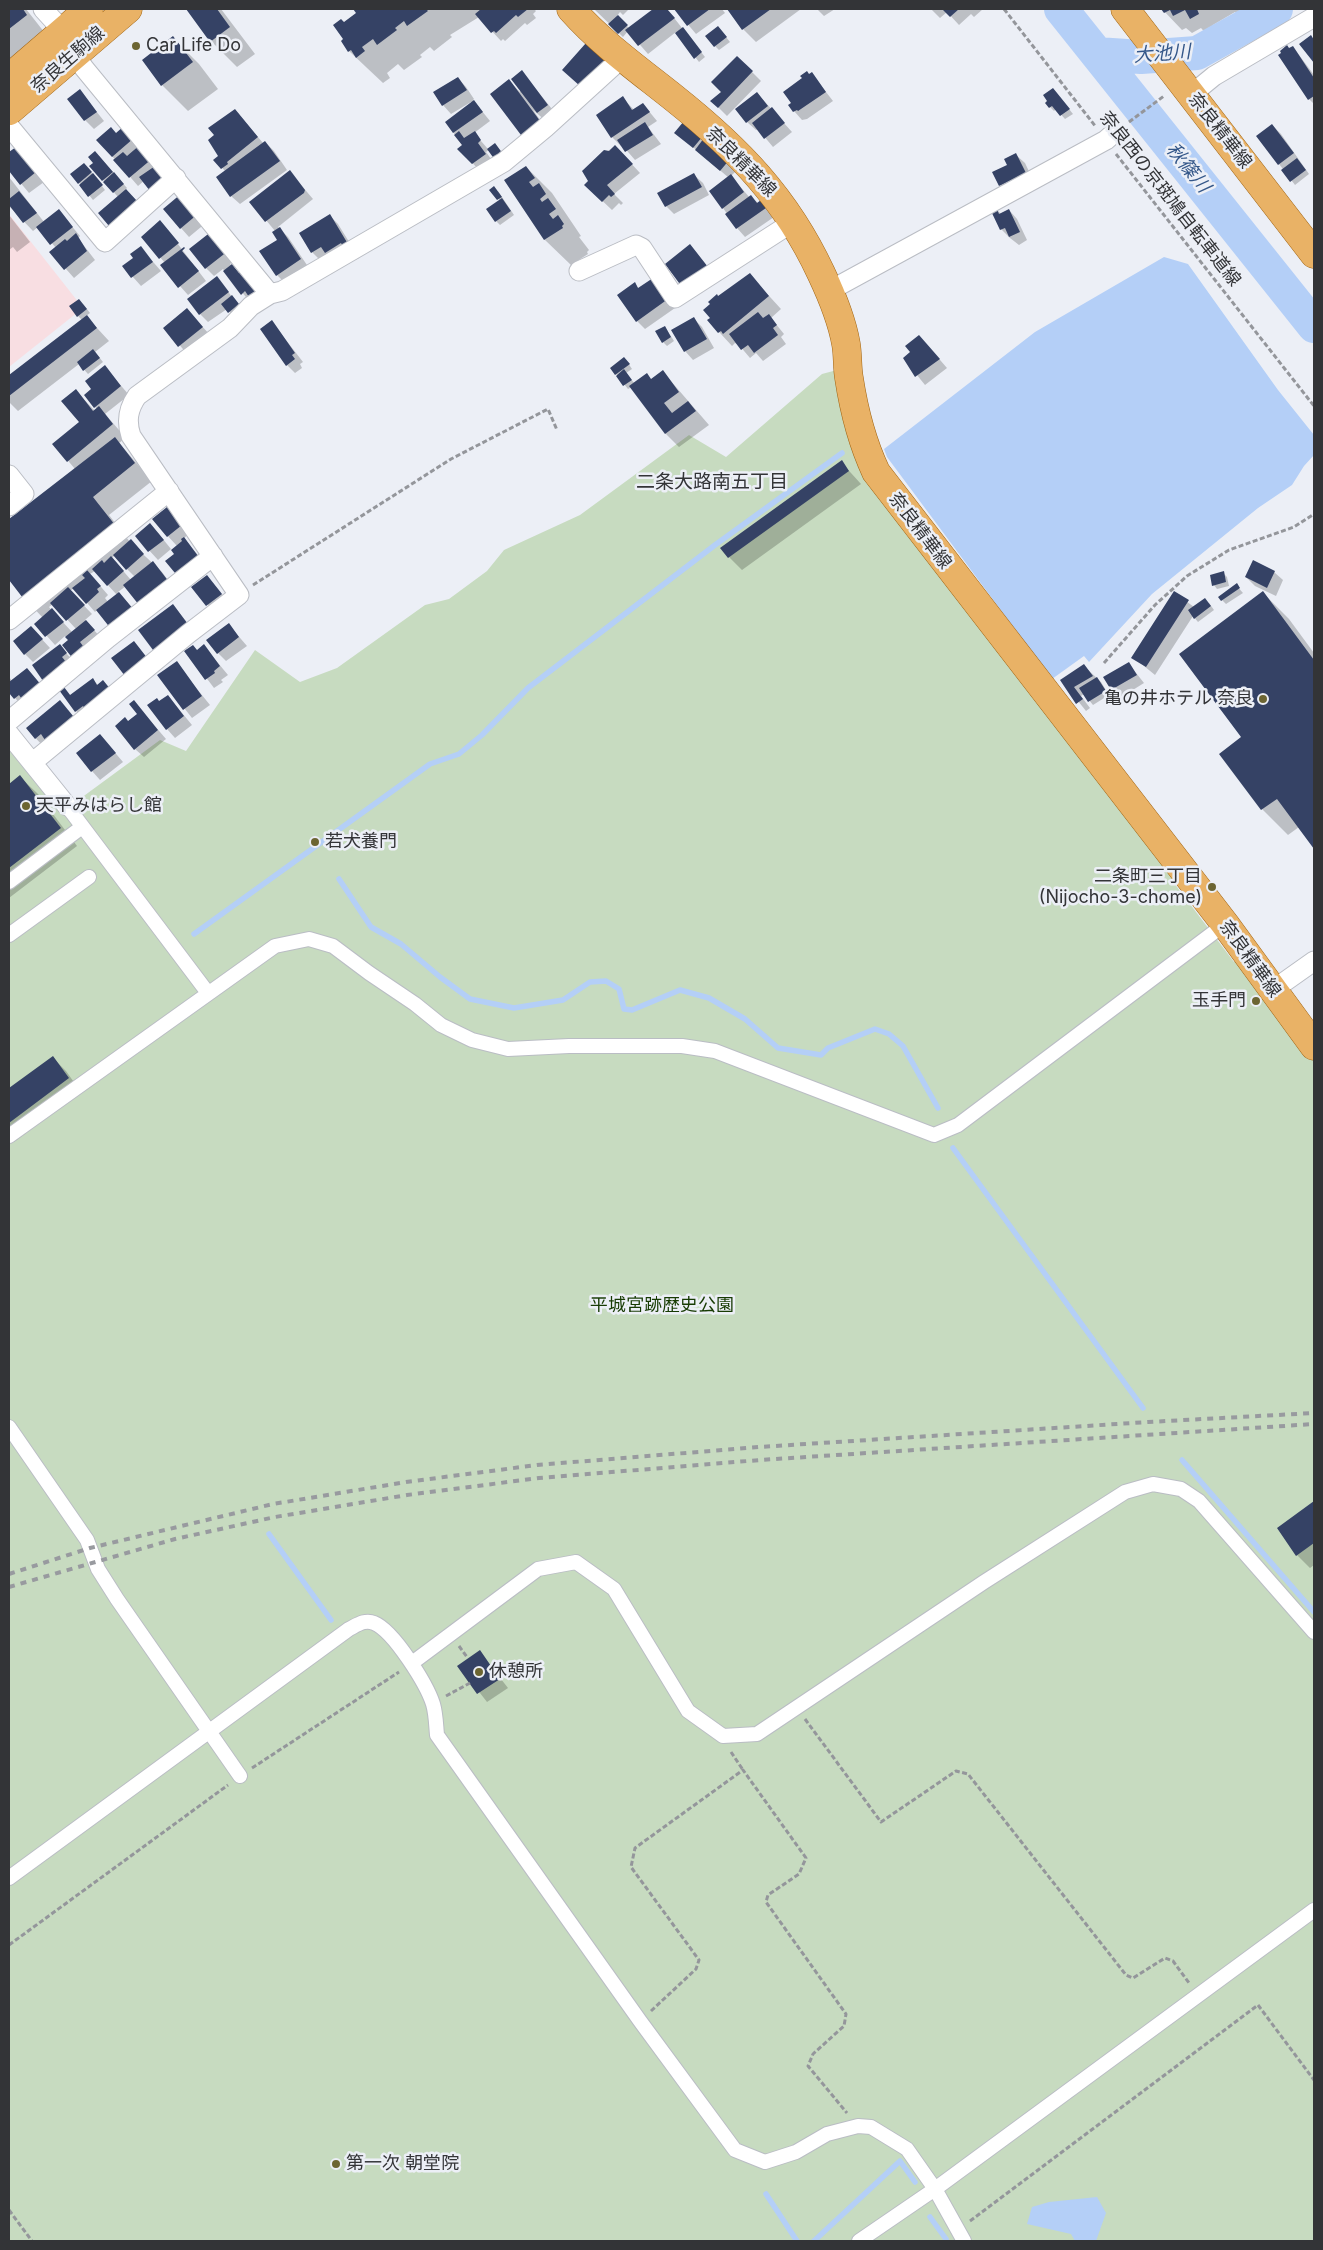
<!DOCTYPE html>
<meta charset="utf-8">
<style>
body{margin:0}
#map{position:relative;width:1323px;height:2250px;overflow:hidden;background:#eceff6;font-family:Inter,sans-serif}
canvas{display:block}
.frame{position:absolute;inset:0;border:10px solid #333437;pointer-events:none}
</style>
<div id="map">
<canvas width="1323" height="2250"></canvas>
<div class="frame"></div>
</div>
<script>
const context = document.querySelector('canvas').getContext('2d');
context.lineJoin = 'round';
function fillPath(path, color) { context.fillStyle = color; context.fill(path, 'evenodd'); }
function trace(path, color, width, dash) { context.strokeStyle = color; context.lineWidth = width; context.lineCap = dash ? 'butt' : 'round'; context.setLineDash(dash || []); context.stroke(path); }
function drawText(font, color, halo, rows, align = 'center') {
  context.font = font + ' Inter,"Noto Sans JP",sans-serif'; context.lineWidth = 5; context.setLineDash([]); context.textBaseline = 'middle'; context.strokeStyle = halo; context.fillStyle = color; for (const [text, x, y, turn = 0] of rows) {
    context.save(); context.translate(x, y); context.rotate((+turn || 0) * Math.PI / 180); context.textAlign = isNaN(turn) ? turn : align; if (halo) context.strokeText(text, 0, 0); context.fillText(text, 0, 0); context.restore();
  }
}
fillPath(new Path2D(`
 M9,214L83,308L9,367Z`), '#f8dee2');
fillPath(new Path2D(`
 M837,370L861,455L1178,880L1174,883L1234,962L1239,959L1314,1062V2241H9V742L62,812L160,740L186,751L255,650L300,682L337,668L425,605L449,599L487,571L504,550L580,515L689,435L726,457L822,374Z`), '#c7dbc0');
fillPath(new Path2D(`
 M1164,257L1188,264L1278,390L1314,435V455L1304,466L1292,485L1258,508L1152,594L1089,662L1084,656L1052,679L887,457L884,449L1035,332Z
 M1097,2197L1106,2213L1096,2241H1075L1071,2234L1027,2224L1032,2207L1049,2202Z`), '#b4cff7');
fillPath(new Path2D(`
 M9,9H26L52,42L9,72Z
 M187,9H221L255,54L237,67L211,41Z
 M355,9H534L536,11L533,14L536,18L527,25L525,23L505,41L503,39L501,41L479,17L450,35L452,37L434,51L430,47L420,55L422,57L404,70L398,64L387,73L390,78L383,83L349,51L345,40L344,23L358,13Z
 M596,9H629L623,15L620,12L617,16L629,28L655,9H667L705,57L699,62L676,32L648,54L628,31L623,37L595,10Z
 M675,9H722L725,13L696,34Z
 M728,9H801L756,42L743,29Z
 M817,9H835L824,16Z
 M931,9H983L974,17L971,14L959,25L947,12L940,18Z
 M1162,9H1260L1242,19L1235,12L1213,25L1216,31L1208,36L1201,28L1192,33L1186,28L1182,30Z
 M1261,9H1272L1265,13Z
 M722,32L730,42L719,50L715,46Z
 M173,38L199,64L218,89L188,111L162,85Z
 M1293,47L1314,75V104L1309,99L1283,54Z
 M737,57L761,81L727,116L712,101L723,92Z
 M522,72L556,114L546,121L533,110L550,134L533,146L509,81L520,92Z
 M812,74L833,101L807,119L802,120L794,111Z
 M458,78L466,87L474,99L473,100L490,121L474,133L488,149L495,144L506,159L489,150L486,152L494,163L481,172L459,149L463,146L446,122L472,103L471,102L451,114L443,105Z
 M1053,89L1073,114L1065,119L1056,109L1054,111L1046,103Z
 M80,91L104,121L94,129L85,120Z
 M757,93L792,132L773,147L758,129L756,130L747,122Z
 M623,98L634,110L643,104L657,121L648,127L661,144L635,160L622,145L621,146L612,137Z
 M235,110L263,143L265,142L274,151L287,170L240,204L231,196L225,171L215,160L219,156L216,135Z
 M684,123L738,169L731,176L750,198L751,197L758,203L761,201L774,217L745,237L737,228L723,208L729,178L680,136Z
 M1272,125L1281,134L1309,174L1295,185L1279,164Z
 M124,128L160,167L138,186L112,156L117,134Z
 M615,146L640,173L614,194L623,203L621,205L619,203L612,210L594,193L590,181L605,153Z
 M16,148L44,182L29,193L9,169V154Z
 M1016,155L1025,163L1034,182L1008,194L1000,186Z
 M99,156L127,188L125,190L135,199L118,197L103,180Z
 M526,167L552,193L581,236L579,237L589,250L587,252L588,254L571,265L545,240L505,181Z
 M88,168L105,190L93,200L72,174Z
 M290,172L313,199L278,227L288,237L309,268L286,284L277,275L261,251L278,240L275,231L251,202Z
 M694,175L703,183L709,195L674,214L666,206Z
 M9,177L44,222L59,211L80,236L78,238L95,260L74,278L51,252L56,248L38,227L33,231L9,206Z
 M498,191L514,215L500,225L496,221L499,201Z
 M182,195L207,222L189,237L164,209Z
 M997,210L1001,214L1009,210L1017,219L1027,240L1019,245L1010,238L1001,229Z
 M9,215L30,242L17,252L13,247L9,250Z
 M330,216L338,224L359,258L355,260L348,252L321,261L312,252Z
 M168,231L206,281L188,295L162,266L165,263L143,237Z
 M212,232L235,260L230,264L266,299L250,302L223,269L214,276L206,268Z
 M140,247L161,271L141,286L124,267L135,258Z
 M750,275L781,309L771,318L784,334L781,337L786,344L763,361L756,353L750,358L739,345L735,343L732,346L709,321L719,298Z
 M217,278L242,309L233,316L227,309L208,322L200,314Z
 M635,284L639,289L661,288L675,308L645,329L637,321Z
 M83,304L90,313L86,316L109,341L95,352L103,362L88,374L79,364L18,411L9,402V377L82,320L78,316Z
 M187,310L211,336L188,355L165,328Z
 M694,319L702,327L714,348L693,360L685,351Z
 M272,322L303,362L300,364L302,368L295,373L287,365Z
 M665,327L674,341L667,346L663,342Z
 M928,346L947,368L925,385L904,359Z
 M628,363L632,369L626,373L635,384L652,380L663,372L709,425L679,447L666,434L632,387L628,389L612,369Z
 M105,367L129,395L105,414L126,438L119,443L152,481L109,515L130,542L162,572L176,591L126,586L118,592L142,619L97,610L95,612L74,588L70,591L92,614L85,620L102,639L87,652L65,636L55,645L36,624L43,618L27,601L9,578V521L75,469L54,444L80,422L76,391L95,411L97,409L95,407L93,389ZM115,555L127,569L135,577L131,580L112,558ZM95,571L117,595L108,602L105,598L108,595L90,574ZM53,604L76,629L72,632L49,607Z
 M841,462L861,484L742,570L729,557Z
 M167,508L189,534L184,538L206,565L184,581L176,572L177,546L153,520Z
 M158,533L171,549L158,560L136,536Z
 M1274,572L1283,580L1276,596L1255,586L1246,577Z
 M1223,573L1227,577L1229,586L1217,589L1214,585Z
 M1236,585L1243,593L1226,604L1219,597Z
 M215,586L229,603L216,614L193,588Z
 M1175,593L1194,607L1209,603L1214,610L1198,622L1193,616L1155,675L1133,657Z
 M1263,593L1289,619L1314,653V847L1299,827L1288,835L1262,809L1221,754L1243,737Z
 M173,605L198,636L162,657L153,649Z
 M229,625L247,646L226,661L218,653Z
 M39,636L50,648L33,662L25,654Z
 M60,646L74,662L53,688Z
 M204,646L228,675L221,680L223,682L214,688L186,651H197Z
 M176,663L210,705L192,718L159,676Z
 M1129,664L1144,683L1120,698L1112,690Z
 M1084,666L1101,682L1109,695L1093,705L1084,694L1081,696L1090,708L1086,711L1062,681Z
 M27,669L23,707L9,691V677L12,681Z
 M93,680L98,685L103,682L112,690L84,719L76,711L64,688L71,696Z
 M168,696L192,725L175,738L167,729L159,702Z
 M68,710L81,725L44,747L27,729Z
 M142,711L166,739L144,757L135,749L129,723Z
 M100,735L123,762L100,780L92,771Z
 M20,777L38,794L77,846L9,898V785Z
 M53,1058L66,1071L81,1092L14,1142L9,1136V1090Z
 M1314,1503V1565L1310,1568L1297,1555L1278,1529Z
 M480,1652L508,1688L487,1702L459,1666Z`), '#0003');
trace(new Path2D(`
 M339,879L371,927L401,944L440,977L470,999L514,1008L563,1000L590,982L606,981L619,989L624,1009L632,1010L680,990L709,998L745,1019L778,1048L821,1055L828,1048L875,1029L889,1034L903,1046L938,1108
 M194,934L430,764L459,754L482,735L528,688L715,545L842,453
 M953,1148L1143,1408
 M1182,1460L1314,1612
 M269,1534L331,1620
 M766,2194L797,2241
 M930,2217L946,2239
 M814,2241L900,2161L915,2182`), '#b4cff7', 5.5);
trace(new Path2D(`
 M1061,9L1314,326
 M1097,54L1141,57L1197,53L1276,9`), '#b4cff7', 34);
fillPath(new Path2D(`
 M9,9H23L27,15L9,29Z
 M186,9H217L230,27L210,42Z
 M353,9H426L428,11L407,26L404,21L395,28L397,30L377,45L373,39L362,47L365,51L356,58L351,50L348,52L341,41L343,39L333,25L341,19L344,22L356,13Z
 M481,9H528L518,17L516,15L496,33L494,31L491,33L475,14Z
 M653,9H667L675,18L638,46L625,30Z
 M674,9H710L687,26Z
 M727,9H771L742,30Z
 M942,9H959L950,17Z
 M1161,9H1197L1199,14L1190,19L1185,10L1173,16L1170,10L1164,13Z
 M618,15L628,25L618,34L608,24Z
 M718,26L727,37L714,47L705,36Z
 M683,27L702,52L694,59L675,33Z
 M1311,35L1314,40V63L1299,44Z
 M173,36L193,62L161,86L142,60Z
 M586,43L605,60L603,63L605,64L580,86L562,70Z
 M1287,45L1289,48L1293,46L1314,78V96L1308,100L1278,55L1281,53L1280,51Z
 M737,56L753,71L718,108L710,101L721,92L711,82Z
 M522,70L548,105L537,113L511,79Z
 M807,71L809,74L812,72L826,92L798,111L797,110L793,112L788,105L791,103L783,92L802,78L800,76Z
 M458,77L467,90L442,106L433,92Z
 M509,79L543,125L524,139L490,94Z
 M1053,88L1070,109L1060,116L1052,106L1049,108L1045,103L1047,101L1043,95Z
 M80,89L97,112L84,121L67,99Z
 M757,92L768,106L746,123L735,109Z
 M623,96L632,110L643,103L650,112L611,138L596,115Z
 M474,100L483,112L453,133L445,122Z
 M772,107L785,123L764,139L752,123Z
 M235,109L258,137L227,162L228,164L221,169L213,160L218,156L208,140L214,135L208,128Z
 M684,121L703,136L693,148L674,133Z
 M645,122L653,135L625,152L617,140Z
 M1272,124L1294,153L1278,165L1256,136Z
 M124,126L134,138L112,157L96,140L111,127L116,133Z
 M459,131L464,138L475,131L481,140L478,143L486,154L472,164L457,149L462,145L454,135Z
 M704,138L730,159L720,171L695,150Z
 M265,141L280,161L230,197L216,177Z
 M495,143L503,154L495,160L487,149Z
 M141,144L153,158L129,178L113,160L123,152L127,156Z
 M615,145L633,164L607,185L615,194L611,197L609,195L602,202L584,185L588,181L582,171L604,150L609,151Z
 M16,147L36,172L20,185L9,171V152Z
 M95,151L113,172L102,181L89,166L93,163L88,157Z
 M1016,153L1026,173L999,186L992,172L1007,165L1004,159Z
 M1297,158L1306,170L1290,182L1281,170Z
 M84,163L92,172L78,184L70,174Z
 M158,164L168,177L150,191L139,177Z
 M526,166L535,178L529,182L533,187L539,183L546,194L540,199L542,202L548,198L556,209L549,214L553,219L558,215L564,224L562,226L563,228L544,240L504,180Z
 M290,170L305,190L304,193L265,222L249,202Z
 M114,172L124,184L113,193L103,182Z
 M93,173L103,185L88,197L79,185Z
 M694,173L702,187L665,207L657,193Z
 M731,174L744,192L722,209L709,191Z
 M494,186L502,197L497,200L489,190Z
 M126,189L137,201L109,226L98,213Z
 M19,191L37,213L23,223L9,205V199Z
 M182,193L199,213L180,229L163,209Z
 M751,195L757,203L761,200L766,208L736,229L725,214Z
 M502,198L511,211L495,222L486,209Z
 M59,209L73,227L50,245L36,227Z
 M997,209L999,214L1009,209L1020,232L1009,237L1005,228L1000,230L991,211Z
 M330,214L351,249L346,252L341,243L325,253L321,247L311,253L299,233Z
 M160,220L179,243L159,259L141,237Z
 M280,227L301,259L276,276L259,251L277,240L272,232Z
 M212,231L228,251L205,269L189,249Z
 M76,233L87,251L64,270L49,252L65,239L67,241Z
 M690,244L708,267L682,287L665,264Z
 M141,246L153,262L131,278L122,266L133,258L130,254Z
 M184,247L185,248L182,251L199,271L178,288L160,265Z
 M232,264L239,273L244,269L258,290L249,297L245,291L241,295L223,271Z
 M750,273L769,296L723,334L721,331L718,333L707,320L710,318L703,310L710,304L708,302L717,294L718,296Z
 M217,276L229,292L199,315L187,299Z
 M653,278L668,299L636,322L617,295L635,282L638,288Z
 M232,295L239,304L228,313L221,304Z
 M79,299L87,309L77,317L69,306Z
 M187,308L203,327L178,347L163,328Z
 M758,312L763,318L769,314L777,325L773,328L778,335L754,353L748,345L741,350L729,334Z
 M87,315L97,328L9,396V375Z
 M694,317L707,339L684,352L671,330Z
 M272,320L295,353L292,355L295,359L286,366L260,329Z
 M665,326L671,337L662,343L655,331Z
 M919,335L940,359L915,377L903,358L910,352L905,346Z
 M93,349L100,358L83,371L77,362Z
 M624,357L630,364L615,375L610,368Z
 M105,365L121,386L94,408L84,395L91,389L85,381Z
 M624,369L632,380L623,386L616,376Z
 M663,370L679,392L664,403L672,413L688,401L696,411L665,434L629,386L647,373L651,379Z
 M76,389L93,411L99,406L113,424L67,462L52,444L79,422L61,401Z
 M115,437L135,463L93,497L115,525L32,589L37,594L26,602L9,580V519Z
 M842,460L849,471L728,558L720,548Z
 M167,507L182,525L167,537L152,519Z
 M150,523L164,540L148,552L135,536Z
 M184,537L198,556L175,573L165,561L174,554L171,550L182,541L181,539Z
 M131,539L144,554L126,570L113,555Z
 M111,556L124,571L107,586L92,569L102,560L104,563Z
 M1253,560L1275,571L1267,588L1245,577Z
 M153,561L169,582L139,605L123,585Z
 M87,570L101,586L97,589L99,592L86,604L72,588L85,578L82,575Z
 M1224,571L1226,582L1212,586L1210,575Z
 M207,575L222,594L206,606L191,587Z
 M1237,583L1240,588L1221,601L1218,597Z
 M68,587L85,605L66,621L50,603Z
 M1174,591L1189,600L1146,667L1131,658Z
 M1263,591L1314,660V849L1277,799L1261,810L1219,754L1241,737L1179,654Z
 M119,592L134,610L111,629L96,610Z
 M1205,598L1211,606L1194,619L1188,610Z
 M173,604L190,627L180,629L153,650L138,630Z
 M52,608L64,622L45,637L34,624Z
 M86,620L95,630L80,642L86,650L74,660L62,645L68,640L65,637Z
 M229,623L239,637L217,654L206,640Z
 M31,626L43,639L24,655L13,641Z
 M134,641L148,659L125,676L111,658Z
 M60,644L67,653L62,657L67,663L43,681L32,665Z
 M204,644L220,666L214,671L215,673L205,680L184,651L193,645L197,650Z
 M177,661L202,696L183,710L157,675Z
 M1129,662L1137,675L1111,690L1103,677Z
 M1084,664L1093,676L1074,687L1083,699L1076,704L1060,680Z
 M27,668L42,686L23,701L19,695L14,699L9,693V682Z
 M1097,677L1106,691L1088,702L1079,688Z
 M93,678L97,685L103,680L111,690L85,709L83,706L75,712L59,690L64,687L70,695Z
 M168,695L184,716L166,730L147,705L157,698L159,701Z
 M60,700L73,716L45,740L41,734L35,739L26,728Z
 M134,700L158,730L134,750L115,726L125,717L128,721L137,714L129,704Z
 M100,734L116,753L91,772L76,753Z
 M20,775L61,828L9,868V784Z
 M53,1056L69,1078L9,1123V1088Z
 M1314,1501V1543L1296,1556L1277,1528Z
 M480,1650L500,1679L477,1694L457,1666Z`), '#354265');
const pedestrian = new Path2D(`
 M67,806L208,993
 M9,882L82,827
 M9,935L89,877
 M9,1136L275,946L309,939L333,946L369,973L415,1004L441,1025L472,1040L508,1049L569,1046H682L715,1051L934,1135L958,1125L1225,924
 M9,1427L87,1540L98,1569L117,1599L240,1776
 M412,1663L538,1569L576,1562L614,1589L688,1711L723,1736L757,1734L984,1582L1125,1492L1153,1484L1181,1489L1199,1501L1314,1632
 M9,1878L349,1629C357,1625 365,1619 374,1623C394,1631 427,1685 433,1704C436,1714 436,1725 437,1735L640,2021L735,2150L765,2162L796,2152L827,2134L858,2126L871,2127L907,2149L935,2189L964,2241
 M859,2241L935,2189L1314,1910`);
const minor = new Path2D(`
 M43,9L54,21L84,68L270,294
 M1192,94L1214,76L1314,17
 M9,126L105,242L176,178
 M579,271L636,245L642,248L675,298L793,222
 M829,291L1106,140L1114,133
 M9,475L24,494L9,506
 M9,620L169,491
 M9,721L108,638L213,556
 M9,734L67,806
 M33,762L188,634L239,595L131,436C126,421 128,409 137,396L230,328L251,306L270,294L282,291L504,162L545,128L622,58
 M1273,990L1314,961`);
const primary = new Path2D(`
 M571,9C601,43 639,70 674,98C738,149 786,198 821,273C831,294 842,321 846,344C848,355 847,367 849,378C854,411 862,442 876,472L1225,924L1314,1046
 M1125,9L1314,254
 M9,78L89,9
 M9,111L128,9`);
trace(pedestrian, '#babdc4', 16);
trace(minor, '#babdc4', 21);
trace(primary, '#a06413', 29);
trace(new Path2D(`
 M1004,9L1096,127
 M1129,122L1164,96
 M1116,154L1314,406
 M253,585L451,459L548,409L557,430
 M1104,663L1155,605L1187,576L1229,550L1294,527L1314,514
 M459,1646L467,1657
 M446,1696L470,1683
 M805,1719L881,1822L956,1771L968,1774L1126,1975L1133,1978L1165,1958L1173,1961L1189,1983
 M731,1752L743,1770
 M252,1768L399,1672
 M9,1945L228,1785
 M651,2011L696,1969L699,1960L631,1867L635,1848L743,1770L806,1858L799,1874L768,1895L766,1902L846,2014L844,2026L813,2054L808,2066L847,2113
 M9,2210L32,2241
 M970,2221L1258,2005L1314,2080`), '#94969b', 3, [5, 2.5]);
trace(pedestrian, '#fff', 14);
trace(minor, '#fff', 19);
trace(primary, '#e9b266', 28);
trace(new Path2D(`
 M9,1574L90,1548L273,1504L406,1482L537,1465L759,1447L1148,1422L1314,1413
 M9,1587L175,1539L275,1517L407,1495L539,1478L760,1460L1314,1424`), '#989a9f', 4, [6, 6]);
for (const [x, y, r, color] of [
 [136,46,5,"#6c6532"],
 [1263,699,5,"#6c6532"],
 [26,806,5,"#6c6532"],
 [315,842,5,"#6c6532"],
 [1212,887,5,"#6c6532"],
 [1256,1001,5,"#6c6532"],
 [479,1672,5,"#6c6532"],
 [336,2164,5,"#6c6532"]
]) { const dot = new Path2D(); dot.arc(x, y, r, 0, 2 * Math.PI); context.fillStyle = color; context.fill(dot); trace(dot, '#eceff6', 2); }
drawText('18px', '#333437', '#eceff6', [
 ["Car Life Do",146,46],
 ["亀の井ホテル 奈良",1253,699,"right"],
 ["天平みはらし館",36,806],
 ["若犬養門",325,842],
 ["二条町三丁目",1202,877,"right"],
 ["(Nijocho-3-chome)",1202,898,"right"],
 ["玉手門",1246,1001,"right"],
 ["休憩所",489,1672],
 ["第一次 朝堂院",346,2164]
], 'left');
drawText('18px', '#333437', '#eceff6', [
 ["奈良生駒線",68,60,-41],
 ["奈良精華線",1220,131,52],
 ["奈良精華線",741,162,45],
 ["奈良西の京斑鳩自転車道線",1170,199,52],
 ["奈良精華線",920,531,53],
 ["奈良精華線",1250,959,54]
]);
drawText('18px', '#173b03', '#eceff6', [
 ["平城宮跡歴史公園",662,1306]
]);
drawText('italic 19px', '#345789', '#eceff6', [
 ["大池川",1162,54,-4],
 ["秋篠川",1188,168,51]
]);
drawText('19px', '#333437', '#eceff6', [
 ["二条大路南五丁目",712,482]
]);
</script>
